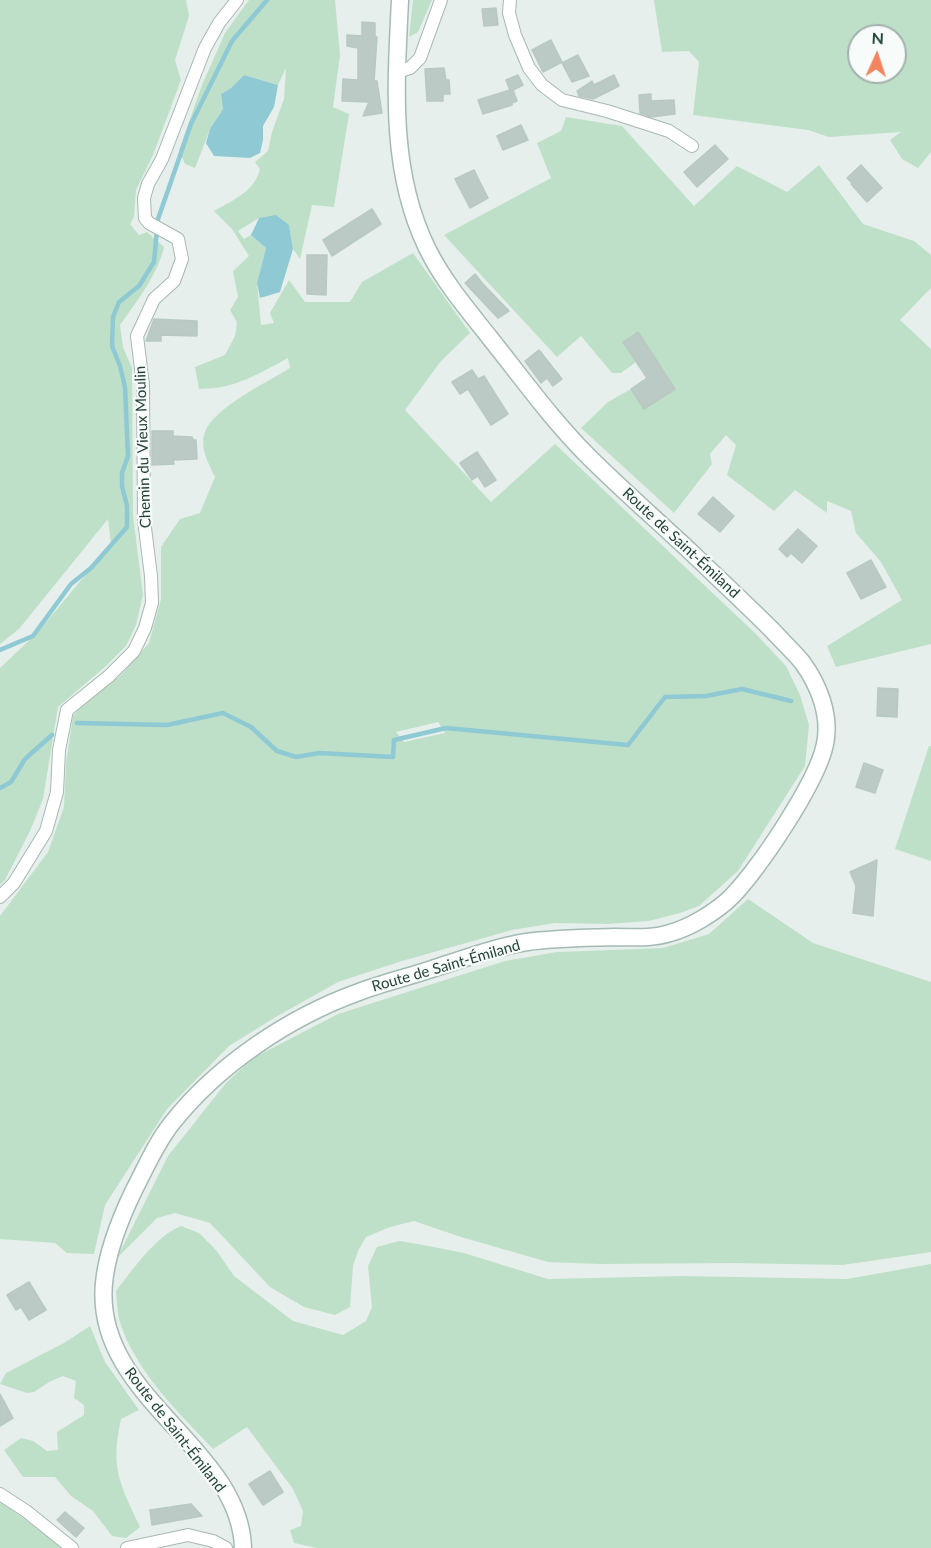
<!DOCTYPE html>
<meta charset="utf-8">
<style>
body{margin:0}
#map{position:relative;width:931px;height:1548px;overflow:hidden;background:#e6efeb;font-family:Lato,sans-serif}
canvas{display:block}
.north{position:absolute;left:847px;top:24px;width:60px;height:60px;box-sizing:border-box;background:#f7fbf9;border:2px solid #a3b1ad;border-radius:50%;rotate:3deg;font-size:16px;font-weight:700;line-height:24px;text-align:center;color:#24423a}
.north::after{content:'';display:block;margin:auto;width:21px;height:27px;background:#f4845f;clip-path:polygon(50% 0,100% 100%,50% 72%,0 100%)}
</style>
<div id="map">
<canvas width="931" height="1548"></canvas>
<div class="north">N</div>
</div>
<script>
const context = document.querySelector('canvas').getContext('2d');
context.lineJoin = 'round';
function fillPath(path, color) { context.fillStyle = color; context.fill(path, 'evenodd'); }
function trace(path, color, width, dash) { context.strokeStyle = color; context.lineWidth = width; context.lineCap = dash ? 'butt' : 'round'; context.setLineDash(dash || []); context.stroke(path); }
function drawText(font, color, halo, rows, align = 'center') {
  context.font = font + ' Lato,sans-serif'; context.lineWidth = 4.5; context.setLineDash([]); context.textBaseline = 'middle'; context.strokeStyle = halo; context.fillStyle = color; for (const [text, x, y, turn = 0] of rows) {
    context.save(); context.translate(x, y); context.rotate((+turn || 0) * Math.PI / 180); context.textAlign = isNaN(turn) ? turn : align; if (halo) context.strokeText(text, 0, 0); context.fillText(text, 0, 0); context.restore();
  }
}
fillPath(new Path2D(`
 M0,0H186L189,16L175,60L181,80L153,155L136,190L134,217L130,224L139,235L147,232L164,247C157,276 137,301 120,325L123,347L132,368L133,515L143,595L136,625L126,646L106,666L58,707L43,799L30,831L5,880L0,885V668L38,632L111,544L108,519L19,629L0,644Z
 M249,0H335L340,55L333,107L349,114L334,207L312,205L300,259L293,249L289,225L259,218L238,231L244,239L251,235L266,248L257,283L261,325L274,323L270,313L289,280L305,302H350L362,282L413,253L470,333L441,361L405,410L491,502L555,444L756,634L786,666L800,695L809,725L805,766L738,871L699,906L680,913L649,921L608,924L555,923L512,930L402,961L338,982L274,1018L229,1046L167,1109L105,1205L94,1254L67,1253L55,1243L0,1239V916L48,852L64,807L66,763L73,716L81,706L121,675L149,643L161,599V547L180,519L200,513L215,477C209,464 199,448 205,432C213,408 268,382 290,368L288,358C258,374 235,389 199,389L195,367L225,355L235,336L237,322L230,310L238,297L233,271L249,256L232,229L214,211C232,201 255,191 260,169L255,162L268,151L272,132L284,99L286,68L278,85L244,75L231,88L221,94L223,109L210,129L195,168L185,164L179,150L202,85L225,33ZM438,722L445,733L404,742L396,732Z
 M413,0H432L418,32L409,37Z
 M654,0H931V152L918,168L902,159L890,140L901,132L829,137L808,130L693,115L699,62L689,51L662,52ZM859,36H895V72H859Z
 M566,117L622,126L694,206L737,166L787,192L819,165L863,224L914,241L931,255V288L900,320L931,349V644L836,667L827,646L902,600L881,562L856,533L851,511L827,501V513L795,490L774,511L727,475L736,445L726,435L710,454L712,464L674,513L581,428L608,402L631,389L644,409L675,389L639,333L623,342L636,362L621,373H612L581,336L557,357L444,235L551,178L537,143L561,131Z
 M929,746H931V861L895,849Z
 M748,899L813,943L931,982V1252L843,1265L733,1263L600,1264L548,1262L461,1237L414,1221L390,1227L366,1237L358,1251L353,1266L350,1307L335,1315L304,1307L270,1287L210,1223L175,1213L157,1218L117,1258L168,1156L226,1083L253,1058L338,1014L505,961L557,952L663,948L709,934Z
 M181,1226L199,1233L216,1250L234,1276L293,1321L343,1335L366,1321L372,1307L368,1266L377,1247L399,1241L418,1244L464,1253L548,1279L681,1276L847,1279L931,1264V1548H317L294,1543L290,1530L301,1526L303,1511L293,1489L247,1427L213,1449C177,1411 134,1370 119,1319C117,1310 117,1300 116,1291C133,1269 156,1236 181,1226Z
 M90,1326L105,1362L139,1410L121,1419C110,1469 120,1484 140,1527L126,1538L112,1536L93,1511L71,1496L55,1477H23L4,1450L21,1438L33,1441L47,1451L58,1450L57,1432L84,1415V1405L74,1398L76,1381L63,1376L49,1382L34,1392L27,1393L0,1384L6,1373L64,1343Z
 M0,1501L3,1503L63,1548H0Z`), '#bfe0c8');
fillPath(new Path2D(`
 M244,75L278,85L274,107L263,126V140L260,153L250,158L214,156L206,143L210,129L223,109L221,94L231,88Z
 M276,215L289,225L293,249L280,292L260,298L257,283L266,248L251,235L259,218Z`), '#8ec9d4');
trace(new Path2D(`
 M0,650L33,636L71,584L91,568L127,527V506L122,486V473L128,456L125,387L120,366L112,346L113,317L119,302L139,286L154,262L158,219L191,124L232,41L267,0
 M77,723L167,725L223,713L251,727L277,751L296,757L319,753L393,757L394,740L446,728L628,745L665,697L706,696L742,689L791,701
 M0,788L11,782L25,759L52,735`), '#8ec9d4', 4.5);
const building = new Path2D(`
 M496,8L498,25L484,26L482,9Z
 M362,22L375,23V37H377L374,81H377L382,113L363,116L369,102L342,101L343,79L358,80V48L347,46V35L362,36Z
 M551,40L562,62L543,72L532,50Z
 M578,55L589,76L572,82L562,63Z
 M444,68L446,80H449L450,94H443V101H427L425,69Z
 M518,75L523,85L513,90L517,101L512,103V105L483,114L478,100L510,90L506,80Z
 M614,75L619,86L593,99L579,96L577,91L592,81L594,85Z
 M651,94V101L674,100L675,114L651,117L640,113L639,95Z
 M521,125L528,140L503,150L497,136Z
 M715,145L728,159L697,187L684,172Z
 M861,165L882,188L867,202L851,184L852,183L847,178Z
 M474,170L488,198L470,208L455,179Z
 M372,209L381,224L332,256L323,240Z
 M307,255H327L326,295L307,294Z
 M475,274L483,284L509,311L498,318L465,283Z
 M154,319L197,321V336L161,335V341H146Z
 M638,332L675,389L644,409L631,389L647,378L623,342Z
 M539,350L562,379L553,386L547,378L541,383L525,361Z
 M472,370L478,379L484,376L508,414L491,425L468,389L460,394L452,382Z
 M152,431H173V436L192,437L193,440H196L197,459L173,460L174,464L152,465Z
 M477,452L496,480L485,487L478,476L472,480L460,463Z
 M713,497L734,516L720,532L698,514Z
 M798,529L817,546L802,563L791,553L787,557L779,549Z
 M871,560L886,587L861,599L847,573Z
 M878,688L898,689L897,717L877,716Z
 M864,763L883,770L875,793L856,787Z
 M877,860L873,916L853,913L856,886L850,872Z
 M29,1282L46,1310L29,1320L21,1307L16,1310L7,1295Z
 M0,1394L13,1418L0,1426Z
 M270,1471L283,1492L263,1505L249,1484Z
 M191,1504L202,1516L152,1525L150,1510Z
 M65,1512L84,1528L76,1537L57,1520Z`);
fillPath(building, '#bbcac4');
trace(building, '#b8c9c2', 1.5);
const minor = new Path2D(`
 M510,0L509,13L515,35L529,68L542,85L562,100L607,111L669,131L692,146
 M397,72L410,68L420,58L441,0
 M0,897L14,883L46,831L57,792L59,750L67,710L109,676L134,651L145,628L152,603L151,576L144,520L143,385L137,336L154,299L174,281L182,259L178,239L149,223L145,218L144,198L148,184L162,159L205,48L219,23L237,0
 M0,1494L26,1511L72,1548
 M127,1548L188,1535L213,1541L226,1548`);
const secondary = new Path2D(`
 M243,1548C240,1446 93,1397 104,1283C107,1251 120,1219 134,1190C146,1167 156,1143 172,1123C218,1065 289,1017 359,992C383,983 408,977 432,969C463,959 495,947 527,942C556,938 586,938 615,937C633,937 652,939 670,933C689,928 712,914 727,901C755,876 818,781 825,744C831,716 819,685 802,662C793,651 782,641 772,630C746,604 719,579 693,554C658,521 622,490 588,456C552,420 522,378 490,338C468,310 443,281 427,248C389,170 396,84 400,0`);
trace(minor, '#a8b8b2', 14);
trace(secondary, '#a4bbb3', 19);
trace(minor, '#fff', 12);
trace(secondary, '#fff', 16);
drawText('15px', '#24423a', '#f7fbf9', [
 ["Chemin du Vieux Moulin",143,447,-92],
 ["Route de Saint-Émiland",681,543,43],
 ["Route de Saint-Émiland",446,966,-16],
 ["Route de Saint-Émiland",175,1430,52]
]);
</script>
